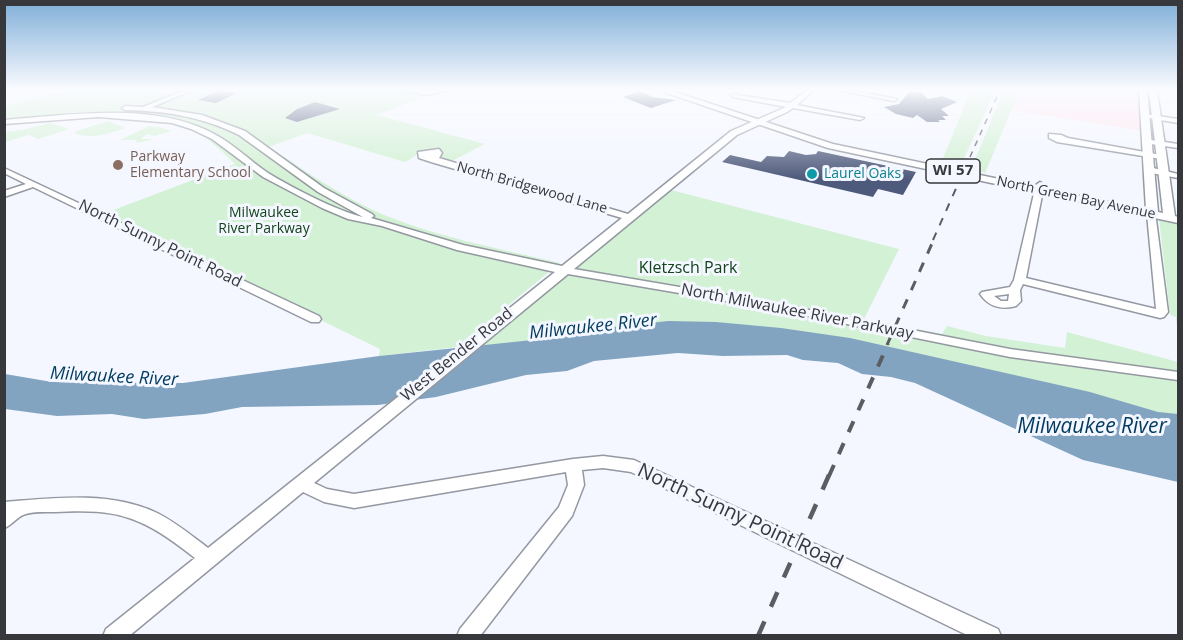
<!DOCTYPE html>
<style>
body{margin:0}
#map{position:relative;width:1183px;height:640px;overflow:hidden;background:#f4f7ff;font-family:"Open Sans",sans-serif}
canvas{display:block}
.frame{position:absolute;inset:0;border:6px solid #37383c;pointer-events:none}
</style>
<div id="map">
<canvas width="1183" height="640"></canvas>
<div class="frame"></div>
</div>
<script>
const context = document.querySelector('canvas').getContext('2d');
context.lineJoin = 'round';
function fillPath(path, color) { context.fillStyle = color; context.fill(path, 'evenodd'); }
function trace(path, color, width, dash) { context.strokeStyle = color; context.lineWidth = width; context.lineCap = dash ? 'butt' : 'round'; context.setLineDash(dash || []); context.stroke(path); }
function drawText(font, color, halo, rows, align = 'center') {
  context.font = font + ' "Open Sans",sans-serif'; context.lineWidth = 6; context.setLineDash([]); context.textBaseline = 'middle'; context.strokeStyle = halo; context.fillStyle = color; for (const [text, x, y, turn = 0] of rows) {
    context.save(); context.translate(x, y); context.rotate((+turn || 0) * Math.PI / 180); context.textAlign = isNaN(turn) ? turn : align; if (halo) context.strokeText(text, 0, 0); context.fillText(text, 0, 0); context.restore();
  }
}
fillPath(new Path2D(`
 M1020,90H1117L1140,93L1143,131L1011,110Z`), '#ffe5ee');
fillPath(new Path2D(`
 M68,90H186L144,107L193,90H398L429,95L377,115L485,144L450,162L439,158L441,152C426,145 417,156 405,162L307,133L269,147C304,170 338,194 375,211C434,237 498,248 560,263L457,347L379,356L380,349L103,214L235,164C224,153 206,136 192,130C145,110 55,120 5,126V106Z
 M971,90H996L960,167L941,163Z
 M1004,90H1020L985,173L971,169Z
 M108,121L126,128C110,133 90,141 74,132Z
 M50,123L69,129L38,139L29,135L5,142V132L22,130Z
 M149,126L159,127L171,131L155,136L147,134L141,139H154L136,143L137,140H120Z
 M671,190L899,249L864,319L942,334L947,326L986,336L1065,348L1067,332L1178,362V448L838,350L480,345Z
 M1159,218L1178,222V338L1176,317L1170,315Z`), '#d3f1d4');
fillPath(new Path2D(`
 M668,321L716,322L781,328L850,338L1090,392L1158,412L1178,414V482L1083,460L915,383L891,377L862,374L838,363L803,360L787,355L723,356L678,353L594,361L567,371L526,375L436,397L378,405L242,407L205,414L144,419L112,414L57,416L5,409V374L52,382L183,383L379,356L571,336L614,327Z`), '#83a4c1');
fillPath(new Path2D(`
 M220,90L237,93L216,103L198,100Z
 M639,91L653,97L676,100L651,108L623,97Z
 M909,92H921L928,99L942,96L957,102L941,109L949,116H942L946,120H938L940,122H927L917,115L913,118L896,114L884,107L899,104Z
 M315,102L340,109L297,122L285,118L297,109Z
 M789,151L806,155L816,154L818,151L916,172L903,195L878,189L873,197L722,162L730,155L761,162L767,156L784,157Z`), '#4e5a7b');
const minor = new Path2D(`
 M185,90H193L152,107L202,115L245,131L324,188L372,214L374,216L371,218L463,245L562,266L622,218L431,162L419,158L418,152L439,149L442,153L439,158L628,214L731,131L786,107L733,97L730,95L731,94L790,103L808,90H814L797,105L864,118L860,120L793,108L787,112L737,135L574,269L773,303L1010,349L1178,372V380L1010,357L773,309L568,274L314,483L327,489L354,494L573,459L603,456L634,460L998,629L1001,636H969L631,472L603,468L582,470L584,485L572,516L480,636H457L460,629L559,507L568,485L566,472L354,508L324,502L303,492L129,636H103L106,629L195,558C144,518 121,508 55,512C46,512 31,511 23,515C16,518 12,525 4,528V502C55,498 107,491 155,512C174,521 191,535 208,548L555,272L457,250L382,226L348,219L322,208L263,177L212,139L191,129L172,123L99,117L4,124V120C71,115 156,101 216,135C235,145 250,161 268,173C291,187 337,211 363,217L318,192L239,135C203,117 166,111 125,110L122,108L125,106L143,107Z
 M403,90H450L426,95Z
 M837,90H849L897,99L894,101Z
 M1145,114L1178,119V123L1143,117L1141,116Z
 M1049,134L1061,135L1068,138L1161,155L1165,157L1161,159L1057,142L1049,138Z
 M1144,139L1178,144V148L1144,143Z
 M1149,167L1178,174V178L1146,172V168Z
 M4,168L319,316L321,319L319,322H311L33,187L4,197V191L26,184L4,173Z
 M1040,182L1044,185L1026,278L1156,309L1147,214L1149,212H1155L1168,312L1164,317L1160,318L1023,284L1020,290L1021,301L1016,306C1001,310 989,307 980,294L982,292L1010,287L1014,280L1036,185ZM1009,294L1008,301H1001L994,296Z`);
const major = new Path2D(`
 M658,90H669L833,144L1146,210L1139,90H1147L1158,212L1163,213L1149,90H1157L1175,216L1178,217V223L828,148Z`);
trace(minor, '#9498a1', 3);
trace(major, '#9498a1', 3);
fillPath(minor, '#fff');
fillPath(major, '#fff');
trace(new Path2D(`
 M970,157L1000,90`), '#5b5d62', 1.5, [6, 6]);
trace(new Path2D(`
 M933,240L971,155`), '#5b5d62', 2, [8, 8]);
trace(new Path2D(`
 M887,345L934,239`), '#5b5d62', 3, [10, 10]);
trace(new Path2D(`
 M829,476L888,344`), '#5b5d62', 4, [12, 12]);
trace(new Path2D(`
 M758,636L829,475`), '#5b5d62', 4.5, [16, 16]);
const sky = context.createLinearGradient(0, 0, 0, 179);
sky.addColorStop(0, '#7faed8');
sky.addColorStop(0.5, '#fafbff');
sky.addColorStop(1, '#fafbff00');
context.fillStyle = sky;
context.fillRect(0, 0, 1183, 179);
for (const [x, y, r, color] of [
 [118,165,6,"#8d6e63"],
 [812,174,6,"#0f9aa8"]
]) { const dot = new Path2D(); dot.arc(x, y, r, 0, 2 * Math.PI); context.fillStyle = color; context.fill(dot); trace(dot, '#f4f7ff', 2); }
drawText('14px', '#785e54', '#f4f7ff', [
 ["Parkway",130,157],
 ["Elementary School",130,173]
], 'left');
drawText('14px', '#0d838f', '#f4f7ff', [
 ["Laurel Oaks",824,174]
], 'left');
drawText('14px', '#37383c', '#f4f7ff', [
 ["North Bridgewood Lane",532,188,16],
 ["North Green Bay Avenue",1076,198,12]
]);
drawText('14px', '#12431a', '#f4f7ff', [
 ["Milwaukee",264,213],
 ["River Parkway",264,229]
]);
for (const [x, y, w] of [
 [953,171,54]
]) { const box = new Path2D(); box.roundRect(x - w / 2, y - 12, w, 24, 4.5); context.fillStyle = '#f4f7ff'; context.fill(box); trace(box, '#37383c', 1.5); }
drawText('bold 15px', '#37383c', null, [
 ["WI 57",953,171]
]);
drawText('16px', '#37383c', '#f4f7ff', [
 ["North Sunny Point Road",160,244,26],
 ["North Milwaukee River Parkway",797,312,11],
 ["West Bender Road",457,355,-39]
]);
drawText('16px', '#12431a', '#f4f7ff', [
 ["Kletzsch Park",688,268]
]);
drawText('italic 18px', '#003a5f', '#f4f7ff', [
 ["Milwaukee River",593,327,-6],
 ["Milwaukee River",114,377,3]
]);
drawText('20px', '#37383c', '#f4f7ff', [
 ["North Sunny Point Road",740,517,25]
]);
drawText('italic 21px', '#003a5f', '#f4f7ff', [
 ["Milwaukee River",1092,427]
]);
</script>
